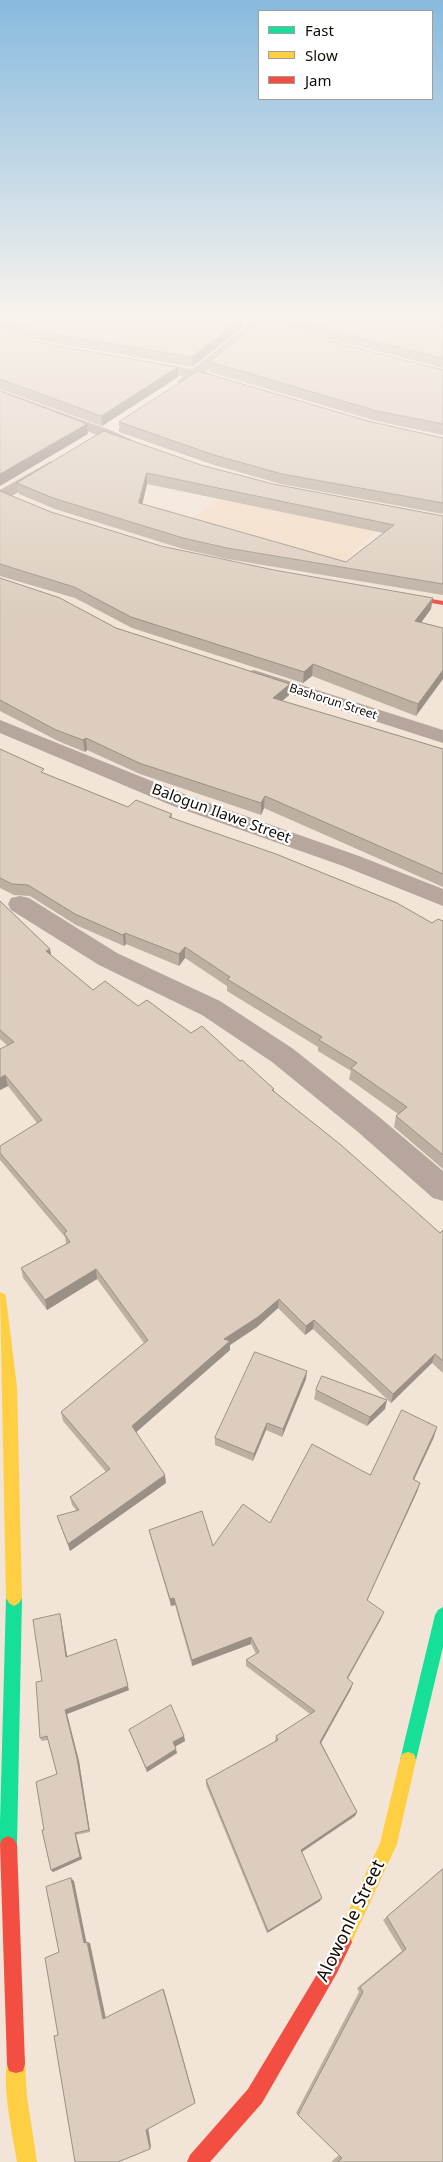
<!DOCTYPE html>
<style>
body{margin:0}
#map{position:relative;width:443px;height:2162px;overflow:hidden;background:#f2e4d6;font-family:"Noto Sans",sans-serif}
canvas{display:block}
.legend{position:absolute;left:258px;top:10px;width:175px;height:90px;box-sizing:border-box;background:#fff;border:1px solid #a19d9b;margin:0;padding:6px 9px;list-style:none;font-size:15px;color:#130b04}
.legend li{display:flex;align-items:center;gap:10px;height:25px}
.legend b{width:25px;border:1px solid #a19d9b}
</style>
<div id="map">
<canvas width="443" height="2162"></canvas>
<ul class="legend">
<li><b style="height:6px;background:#16e098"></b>Fast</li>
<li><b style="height:6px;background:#ffcf43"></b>Slow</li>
<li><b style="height:6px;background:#f24e42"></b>Jam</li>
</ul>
</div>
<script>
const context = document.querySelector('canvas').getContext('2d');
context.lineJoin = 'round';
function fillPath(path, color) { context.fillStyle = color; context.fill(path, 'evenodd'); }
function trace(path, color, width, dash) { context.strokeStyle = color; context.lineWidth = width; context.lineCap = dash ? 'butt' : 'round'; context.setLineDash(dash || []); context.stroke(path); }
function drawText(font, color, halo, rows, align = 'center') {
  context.font = font + ' "Noto Sans",sans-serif'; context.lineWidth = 4.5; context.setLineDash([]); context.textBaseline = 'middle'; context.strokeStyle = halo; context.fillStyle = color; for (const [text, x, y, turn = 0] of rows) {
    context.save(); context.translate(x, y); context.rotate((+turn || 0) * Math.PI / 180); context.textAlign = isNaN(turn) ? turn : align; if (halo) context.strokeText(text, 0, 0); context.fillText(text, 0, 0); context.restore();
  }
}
fillPath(new Path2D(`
 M237,487L390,518L328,577L155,543Z`), '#f4ddc6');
fillPath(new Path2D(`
 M257,316H269L261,329L205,372L234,382L236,385L234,388L229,389L197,379L184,386L177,382L183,376L142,369L135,365L142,361L192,369L251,323Z
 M0,390L110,430L141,444L144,447L141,450H131L100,436L0,399Z
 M51,461L59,466L57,469L10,497L0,498V490Z
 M254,670L443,730V743L247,680L244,676L247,672Z
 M0,720L189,796L359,856L443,889V906L343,866L173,806L0,733Z
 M20,896L29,898L117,953L220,1001L292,1048L378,1116L443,1171V1201L433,1198L358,1132L272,1062L202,1015L99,965L11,910L8,904L11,898Z`), '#b6a69d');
fillPath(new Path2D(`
 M14,1590L19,1593L22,1598L17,1845L14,1851L8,1854L2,1851L0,1846V1823L6,1598L9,1593Z
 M443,1607V1647L416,1760L414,1766L408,1768L402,1766L400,1760L435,1615L438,1610Z`), '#16e098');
fillPath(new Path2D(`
 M0,1292L5,1294L6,1298L17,1387L22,1598L19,1603L14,1606L9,1603L6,1598Z
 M408,1752L414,1754L416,1760L397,1844L349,1948L343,1951L337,1948L334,1942L380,1843L400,1760L402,1754Z
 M16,2055L23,2057L25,2064L27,2097L37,2162H17C13,2136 0,2080 9,2057Z`), '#ffcf43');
fillPath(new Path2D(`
 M392,592L443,601V605L392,596Z
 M8,1836L14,1839L17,1845L25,2064L23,2071L16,2073L9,2071L7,2064L0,1844L2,1839Z
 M343,1933L349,1936L352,1942L337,1973L262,2103L210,2162H187L190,2155L248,2089L325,1961L337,1936Z`), '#f24e42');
fillPath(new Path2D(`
 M0,316L242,328L192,367L48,342L0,331Z
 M238,316H255L252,319Z
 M267,316H443V368L267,323Z
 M0,333L178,377L102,426L0,389Z
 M210,362L443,370V435L376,421L210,372Z
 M368,421L443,438V514L281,484L214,465L119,432V422Z
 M201,465L273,484L443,516V595L227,559L183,549L55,509L19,494L17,483ZM147,484L383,533L346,562L142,504Z
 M0,491L51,512L161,546L431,609L421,623L443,628L416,716L312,676L303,683L132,628L75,598L0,576Z
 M0,578L116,628L289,695L282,701L443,749V887L264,808L261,815L140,774L87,750L85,752L58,741L0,711Z
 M0,749L45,774L128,807L172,814V818L432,923L443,921V1169L394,1127L396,1116L398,1114L349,1079L351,1071L318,1051V1047L227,991V986L185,958L179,966L126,944L124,946L76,925L30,896L14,895L0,888Z
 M0,901L50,949L51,956L93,990L138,1006L191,1033L240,1061L274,1089V1091L440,1233L443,1230V1373L432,1363L391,1403L313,1329L305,1335L278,1308L257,1327L230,1345V1350L136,1432L166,1483L70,1551L57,1516L77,1511L72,1505L70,1497L106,1472L63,1421L61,1412L144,1343L97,1279L47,1310L23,1278L21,1268L66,1244L65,1237L0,1160V1153L37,1123L8,1086L0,1090L7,1045L0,1039Z
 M306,1379L282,1437L266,1430L253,1461L215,1445V1438Z
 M316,1390L385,1409L367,1426L314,1399Z
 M434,1437L414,1480L420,1483L417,1492L367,1600L381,1619L348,1679L351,1689L321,1742L357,1812L355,1816L301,1852L320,1901L267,1933L206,1785V1780L275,1742L276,1736L310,1714L246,1666V1660L256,1654L251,1644L192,1666L175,1605L171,1606L151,1538L149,1530L213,1546L270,1523L370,1475Z
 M60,1614L61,1618L67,1656L129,1690L67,1714L79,1761L90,1832L76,1835L82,1859L53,1872L51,1870L44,1830L57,1774L48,1740L42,1741L40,1738Z
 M129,1730L184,1736L185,1741L175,1747L177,1753L147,1772Z
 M443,1869V2162H331L339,2155L296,2113L359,1992L357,1988L402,1951L383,1920Z`), '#bdb0a3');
fillPath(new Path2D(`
 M242,318V328L192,367V357Z
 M178,367V377L102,426L101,416Z
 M87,424L88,434L0,486V474Z
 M147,473V484L140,514L139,503Z
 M433,598L431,609L413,633L415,621Z
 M313,664L312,676L303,683L304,672Z
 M443,670V679L416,716L418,704Z
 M290,684L289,695L272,710L273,698Z
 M86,738L87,750L85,752L83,740Z
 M265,796L264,808L261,815V803Z
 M125,933L126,944L124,946L123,935Z
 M185,947V958L179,966V954Z
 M50,949L52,960L46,951Z
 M5,1075L8,1086L0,1090V1078Z
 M96,1269L97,1279L47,1310L45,1300Z
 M279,1299L278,1308L257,1327L230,1345V1350L133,1435L132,1426L224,1339Z
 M314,1320L313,1329L305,1335L306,1326Z
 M435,1354L432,1363L391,1403L393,1394Z
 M307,1371L306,1379L282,1437L283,1429Z
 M387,1400L385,1409L367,1426L370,1417Z
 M267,1423L266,1430L253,1461L254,1454Z
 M437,1427L434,1437L410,1488L413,1479Z
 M165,1475L166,1483L70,1551L68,1544Z
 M420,1483L417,1492L364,1607L367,1600Z
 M174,1598L175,1605L171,1606L170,1599Z
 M384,1612L381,1619L344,1684L347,1678Z
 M60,1614L61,1618L68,1661L66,1657Z
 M251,1637V1644L192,1666V1660Z
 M116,1639L129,1690L67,1714L79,1761L90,1832L89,1830L65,1710Z
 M353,1683L351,1689L319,1747L320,1742Z
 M184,1736L185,1741L174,1747L173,1742Z
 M176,1749L177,1753L147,1772L146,1768Z
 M357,1812L355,1816L299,1854L301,1850Z
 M75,1833L76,1835L82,1859L53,1872L51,1870Z
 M71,1878L74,1881L87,1945L84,1943Z
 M322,1898L320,1901L267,1933L268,1931Z
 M87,1942L90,1943L106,2019H103Z
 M163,1989L164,1990L195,2101V2103Z
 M148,2127L151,2146L150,2149L146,2130Z`), '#9a9085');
const building = new Path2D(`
 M0,316H230L242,318L192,357L47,333L0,321Z
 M276,316H443V358Z
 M259,323L443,370V424L377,411L210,362Z
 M0,333L47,344L178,367L101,416L0,379Z
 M198,371L368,421L443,438V503L282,474L214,455L119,422Z
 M0,391L87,424L0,474Z
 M104,431L201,465L273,484L443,516V584L227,548L183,538L53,498L17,483ZM147,473L394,525L346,562L139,503Z
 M0,491L51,512L161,546L274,570L433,598L415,621L443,628V670L418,704L313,664L304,672L131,617L74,587L0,564Z
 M0,578L60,598L116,628L290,684L273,698L443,749V874L265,796L261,803L139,763L86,738L83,740L56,730L0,700Z
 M0,749L44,769L41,772L128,807L136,800L172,814L169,817L276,854L397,903L432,923L438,919L443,921V1155L396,1116L407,1107L351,1068L357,1063L319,1040L322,1037L227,979L230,977L185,947L179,954L125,933L123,935L75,914L28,885L12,884L0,878Z
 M0,901L50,949L46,951L93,990L105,981L138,1006L147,1000L191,1033L202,1026L240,1061L242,1060L274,1089L272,1090L341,1145L440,1233L443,1230V1361L435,1354L393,1394L314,1320L306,1326L279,1299L258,1317L224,1339L230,1341L132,1426L165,1475L68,1544L57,1516L79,1510L70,1497L110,1469L61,1412L148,1340L96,1269L45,1300L21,1268L70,1242L64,1233L67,1231L0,1153V1146L42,1120L5,1075L0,1078V1049L14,1042L0,1030Z
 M255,1352L307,1371L283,1429L267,1423L254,1454L215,1438Z
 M322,1376L387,1400L370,1417L316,1390Z
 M402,1410L437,1427L413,1479L420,1483L367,1600L384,1612L347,1678L353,1683L320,1742L357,1812L301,1850L322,1898L268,1931L206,1780L278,1740L276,1736L315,1711L246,1660L259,1652L251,1637L192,1660L174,1598L170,1599L149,1530L202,1511L213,1546L243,1504L270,1523L312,1444L370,1475Z
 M60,1614L66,1657L116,1639L128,1686L65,1710L77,1758L89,1830L75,1833L80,1857L51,1870L42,1830H44L36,1782L57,1774L47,1736L40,1738L36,1682L42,1681L33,1620Z
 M171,1705L184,1736L173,1742L176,1749L146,1768L129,1730Z
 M443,1869V2162H338L342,2158L298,2115L363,1992L360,1987L406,1949L387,1917Z
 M71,1878L84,1943L87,1942L103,2019L163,1989L195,2103L146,2130L150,2149L118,2162H75L54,2036L58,2035L45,1958L59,1952L46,1887Z`);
fillPath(building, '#dccdbe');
trace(building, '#9a9085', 1);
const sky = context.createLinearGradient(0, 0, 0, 618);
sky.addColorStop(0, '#87bade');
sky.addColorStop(0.51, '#f9f3ed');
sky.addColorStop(1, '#f9f3ed00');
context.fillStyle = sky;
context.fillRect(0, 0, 443, 618);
drawText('12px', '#130b04', '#fff', [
 ["Bashorun Street",333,702,18]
]);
drawText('15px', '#130b04', '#fff', [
 ["Balogun Ilawe Street",221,814,20]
]);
drawText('18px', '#130b04', '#fff', [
 ["Alowonle Street",351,1921,-64]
]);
</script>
